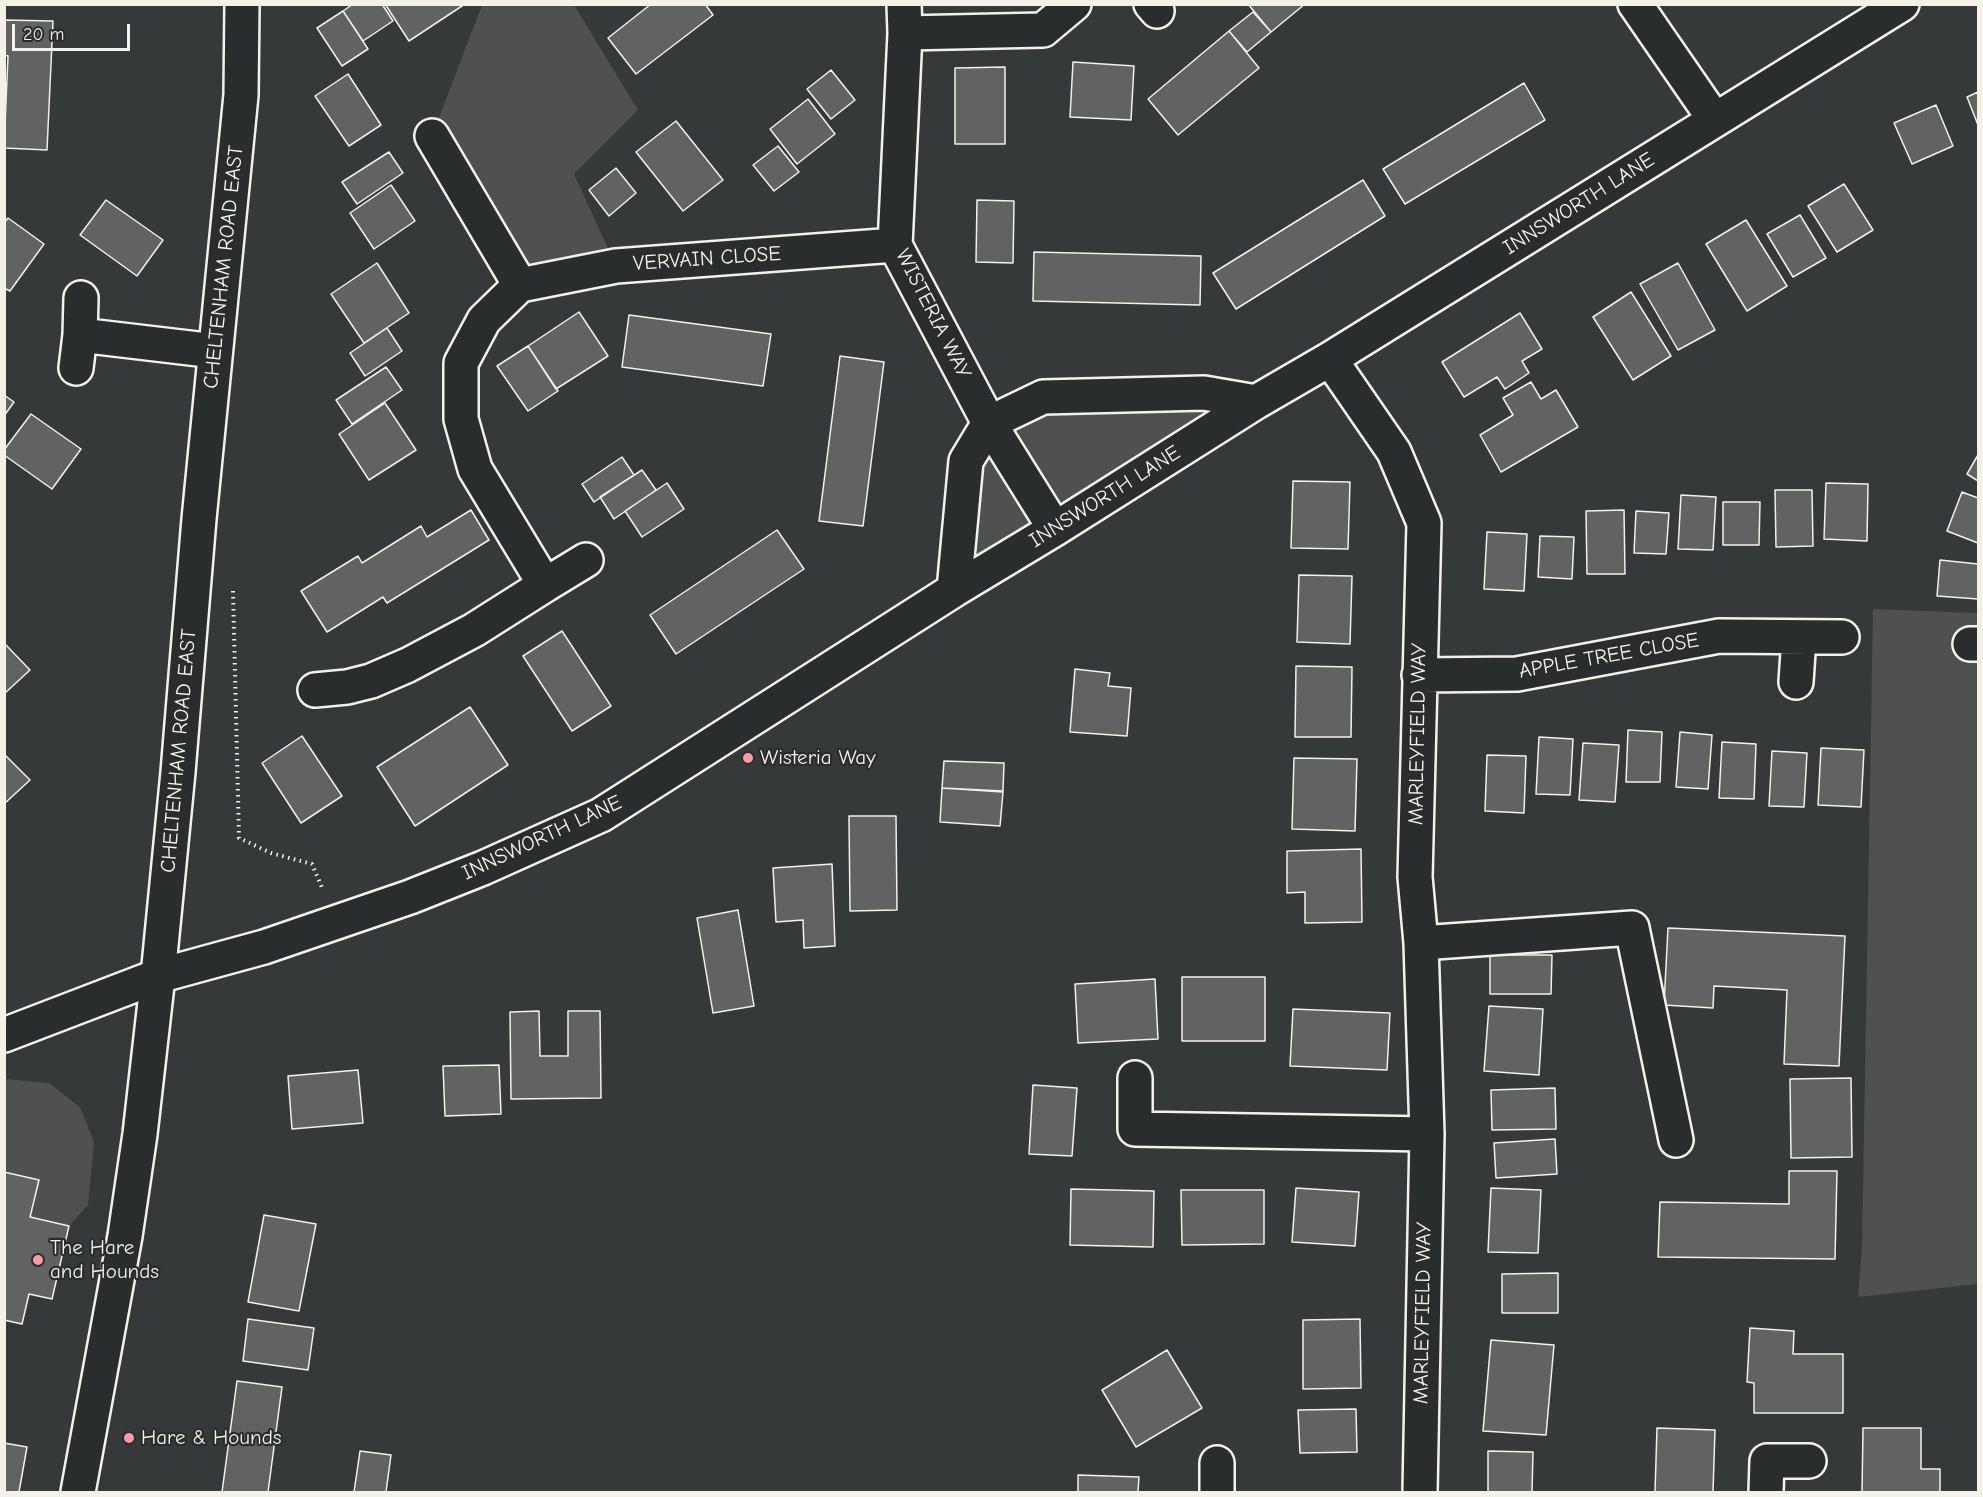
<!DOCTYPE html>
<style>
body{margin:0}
#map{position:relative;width:1983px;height:1497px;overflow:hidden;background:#363939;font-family:"Comic Neue",sans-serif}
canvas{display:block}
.frame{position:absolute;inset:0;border:6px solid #f4f1e8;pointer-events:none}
.scale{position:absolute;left:12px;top:24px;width:118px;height:27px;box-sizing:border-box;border:3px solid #f4f1e8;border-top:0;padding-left:8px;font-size:18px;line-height:21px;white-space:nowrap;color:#f4f1e8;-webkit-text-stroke:4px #2a2d2e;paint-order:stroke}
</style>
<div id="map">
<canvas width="1983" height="1497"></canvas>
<div class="frame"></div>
<div class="scale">20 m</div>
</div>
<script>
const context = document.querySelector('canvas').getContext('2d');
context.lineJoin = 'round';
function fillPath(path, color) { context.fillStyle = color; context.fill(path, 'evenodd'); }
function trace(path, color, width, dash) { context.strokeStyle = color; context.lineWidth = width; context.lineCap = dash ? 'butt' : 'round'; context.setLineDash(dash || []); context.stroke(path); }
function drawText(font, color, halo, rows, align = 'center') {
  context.font = font + ' "Comic Neue",sans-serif'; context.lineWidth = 4.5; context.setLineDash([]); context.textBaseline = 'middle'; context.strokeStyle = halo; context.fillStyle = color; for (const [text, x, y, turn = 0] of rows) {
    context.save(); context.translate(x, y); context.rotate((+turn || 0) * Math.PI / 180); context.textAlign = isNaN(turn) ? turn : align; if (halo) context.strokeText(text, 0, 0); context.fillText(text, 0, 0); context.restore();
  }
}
fillPath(new Path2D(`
 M482,5H574L638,110L574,174L616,266L520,285L432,136Z
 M1043,397L1256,402L954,590L966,461Z
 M1873,609L1978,613V1284L1858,1297L1862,1247Z
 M5,1079L49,1083L80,1107L94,1142L88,1205L69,1226L30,1217L5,1172Z`), '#4e514f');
const building = new Path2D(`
 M353,4H382L393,21L363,41L343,11Z
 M385,4H465L409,41Z
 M651,4H705L713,15L636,74L608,38Z
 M1248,4H1305L1271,32Z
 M343,11L368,49L342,66L317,28Z
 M1253,12L1271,32L1247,52L1229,31Z
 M4,20L53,21L47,150L4,148L8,56L4,55Z
 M1229,31L1259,68L1178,135L1148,99Z
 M1073,62L1134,66L1131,120L1070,117Z
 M1005,67V144H955V68Z
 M831,70L855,100L831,119L807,89Z
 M348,74L381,125L349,146L315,96Z
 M1524,83L1545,120L1405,204L1383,169Z
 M1978,92V125L1967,97Z
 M808,99L835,134L797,164L770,129Z
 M1936,105L1953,146L1912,164L1894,123Z
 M676,121L723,180L683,211L636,152Z
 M778,146L799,172L774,191L753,165Z
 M389,152L403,173L357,204L342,182Z
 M616,168L636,193L609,216L589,190Z
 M1363,180L1385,216L1236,309L1213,273Z
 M1844,184L1873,230L1837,252L1808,206Z
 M391,185L415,221L374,249L350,213Z
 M106,200L163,240L137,276L80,235Z
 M977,200L1014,201L1013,263L976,262Z
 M1800,215L1826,258L1793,277L1767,234Z
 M8,218L44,244L10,291L4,288V223Z
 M1746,220L1787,286L1747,311L1706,244Z
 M1034,252L1201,256L1200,305L1033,301Z
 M377,263L409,313L364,343L331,294Z
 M1678,263L1715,330L1678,350L1640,284Z
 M1631,292L1671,356L1633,380L1593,317Z
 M579,312L608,356L556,389L528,346Z
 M1520,313L1542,349L1522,361L1529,373L1505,389L1497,377L1464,397L1442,362Z
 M629,315L771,334L763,386L622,367Z
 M387,328L402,351L365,376L350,353Z
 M528,346L558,391L528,411L497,366Z
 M840,356L884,362L863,526L819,521Z
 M386,367L402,390L352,424L336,400Z
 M1531,382L1541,399L1556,390L1578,427L1501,472L1480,435L1513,415L1503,398Z
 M4,395L14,402L4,416Z
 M385,403L416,450L369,480L339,434Z
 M31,414L81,449L52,489L4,455V450Z
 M1978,455V481L1967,474Z
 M622,457L634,475L594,502L582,484Z
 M642,470L656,490L614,519L600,497Z
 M1293,481L1350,482L1348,549L1291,548Z
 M667,483L684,509L642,537L625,511Z
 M1826,483L1868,484L1867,541L1824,539Z
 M1775,490H1812L1813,546L1776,547Z
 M1962,492L1978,498V543L1947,531Z
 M1681,495L1716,497L1713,550L1678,549Z
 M1723,502H1760L1759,545H1723Z
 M471,510L489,540L387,603L383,597L327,632L301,591L358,556L362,563L421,526L427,537Z
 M1624,510L1625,574H1587L1586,511Z
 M1636,511L1669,513L1666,554L1634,553Z
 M777,530L804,569L676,654L650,615Z
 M1487,532L1527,534L1524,591L1484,589Z
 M1540,536L1574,537L1572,579L1538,577Z
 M1940,560L1978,564V599L1937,596Z
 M1299,575L1352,576L1350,644L1297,642Z
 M562,631L611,706L572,731L523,656Z
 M4,643L30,670L4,694Z
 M1296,666L1352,667L1351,737H1295Z
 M1075,669L1110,673L1108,686L1131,688L1127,736L1070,732Z
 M470,707L508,765L415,826L377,767Z
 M1628,730L1662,732L1660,782H1626Z
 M1680,732L1712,735L1708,789L1676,787Z
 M302,736L342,796L301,823L262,763Z
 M1539,737L1573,739L1570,795L1536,794Z
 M1722,742L1756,744L1754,799L1719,798Z
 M1583,743L1619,745L1615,802L1579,800Z
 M1821,748L1864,750L1861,807L1818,805Z
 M1772,751L1807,753L1804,807L1769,806Z
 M4,754L30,780L4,804Z
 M1487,755L1526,756L1524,813L1485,811Z
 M1294,758L1357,759L1355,831L1292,829Z
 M944,761L1004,763L1003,791L942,788Z
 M942,788L1003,792L1000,826L940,822Z
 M849,816H896L897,910L850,911Z
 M1361,849L1362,922L1305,923V892L1287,893V851Z
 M832,864L835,946L804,948L803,920L776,922L773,868Z
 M738,910L754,1006L713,1013L697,918Z
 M1668,928L1845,936L1839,1066L1784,1064L1787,990L1714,986L1713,1008L1664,1005Z
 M1490,955H1552L1551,994H1490Z
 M1182,977H1265V1041H1182Z
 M1155,979L1158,1039L1078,1043L1075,984Z
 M1489,1006L1543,1009L1539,1075L1484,1071Z
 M1293,1009L1390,1013L1387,1070L1290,1066Z
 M539,1011L540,1056H568V1011H600L601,1098L511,1099L510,1012Z
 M499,1065L501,1114L445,1116L443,1066Z
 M358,1070L363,1123L292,1129L288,1076Z
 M1851,1078L1852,1157L1791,1158L1790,1079Z
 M1033,1085L1077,1088L1072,1156L1029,1154Z
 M1555,1088L1556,1129L1492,1130L1491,1090Z
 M1555,1139L1557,1174L1496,1178L1494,1143Z
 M1789,1171H1837L1835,1259L1658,1257L1660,1202L1789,1204Z
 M4,1172L39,1180L30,1217L69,1226L52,1299L29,1294L22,1324L4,1320Z
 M1296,1188L1359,1192L1355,1246L1292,1242Z
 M1491,1188L1541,1190L1538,1253L1488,1252Z
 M1071,1189L1154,1191L1153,1247L1070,1245Z
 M1181,1190H1264V1244L1182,1245Z
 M264,1215L316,1224L299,1311L248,1302Z
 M1558,1273V1313H1502V1274Z
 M248,1319L314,1328L308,1370L243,1361Z
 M1360,1319L1361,1388L1303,1389V1320Z
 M1750,1328L1794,1331L1793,1354H1843V1413H1754V1383L1747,1382Z
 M1491,1340L1554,1345L1546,1435L1483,1431Z
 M1167,1350L1202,1408L1136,1447L1102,1390Z
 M237,1381L282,1387L268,1492H222Z
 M1356,1409L1357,1452L1300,1453L1298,1410Z
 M1657,1428L1715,1430L1713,1492H1655Z
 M1863,1428H1921V1469H1940V1492H1862Z
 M4,1443L27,1447L19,1492H4Z
 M360,1451L391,1455L386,1492H354Z
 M1488,1451L1533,1452L1532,1492H1488Z
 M1078,1475L1139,1477L1138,1492H1078Z`);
fillPath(building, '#616362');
trace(building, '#f4f1e8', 1.5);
const minor = new Path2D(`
 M904,4L905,33L895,245L989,423L1055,529
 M1151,4L1157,11
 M1635,4L1715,120
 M905,33L1043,30L1074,4
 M432,136L520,285
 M80,335L81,298
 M1330,359L1394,452L1424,523L1415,877L1421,943L1427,1134L1420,1492
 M76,368L80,335L215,351
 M545,585L586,560
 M954,590L966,461L989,423L1043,397L1204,393L1256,402
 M1970,644H1978
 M1419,675L1517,674L1719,636L1842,637
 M1796,682L1799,637
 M315,690L347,687L371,681L408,665L474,630L545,585L475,469L461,419V363L484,320L520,285L616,266L895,245
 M1421,943L1632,928L1676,1140
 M4,1035L158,976L264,947L410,897L483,868L601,815L954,590L1055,529L1256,402L1330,359L1902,4
 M1135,1078V1129L1427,1134
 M1217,1492V1463
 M1766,1492L1767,1461H1809`);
const major = new Path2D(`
 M78,1492L125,1236L140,1134L158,976L178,772L199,519L241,95L242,4`);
trace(minor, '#f4f1e8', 38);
trace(major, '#f4f1e8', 38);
trace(new Path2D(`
 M233,591L239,838L271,853L312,864L323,890`), '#f4f1e8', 4, [1.5, 4.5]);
trace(minor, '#2a2d2e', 33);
trace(major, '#2a2d2e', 33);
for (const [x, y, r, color] of [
 [748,758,6,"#ff9aa2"],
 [38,1260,6,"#ff9aa2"],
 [129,1438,6,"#ff9aa2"]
]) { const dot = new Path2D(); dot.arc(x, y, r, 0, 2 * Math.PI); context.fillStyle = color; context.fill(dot); trace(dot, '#2a2d2e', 2); }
drawText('21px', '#f4f1e8', '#2a2d2e', [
 ["INNSWORTH LANE",1579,204,-32],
 ["VERVAIN CLOSE",707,259,-4],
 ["CHELTENHAM ROAD EAST",224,267,-84],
 ["WISTERIA WAY",933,314,63],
 ["INNSWORTH LANE",1105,497,-32],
 ["APPLE TREE CLOSE",1609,656,-10],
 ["MARLEYFIELD WAY",1418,734,-89],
 ["CHELTENHAM ROAD EAST",179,751,-85],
 ["INNSWORTH LANE",542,838,-25],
 ["MARLEYFIELD WAY",1423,1313,-89]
]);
drawText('21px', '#f4f1e8', '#2a2d2e', [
 ["Wisteria Way",760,758],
 ["The Hare",50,1248],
 ["and Hounds",50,1272],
 ["Hare & Hounds",141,1438]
], 'left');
</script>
